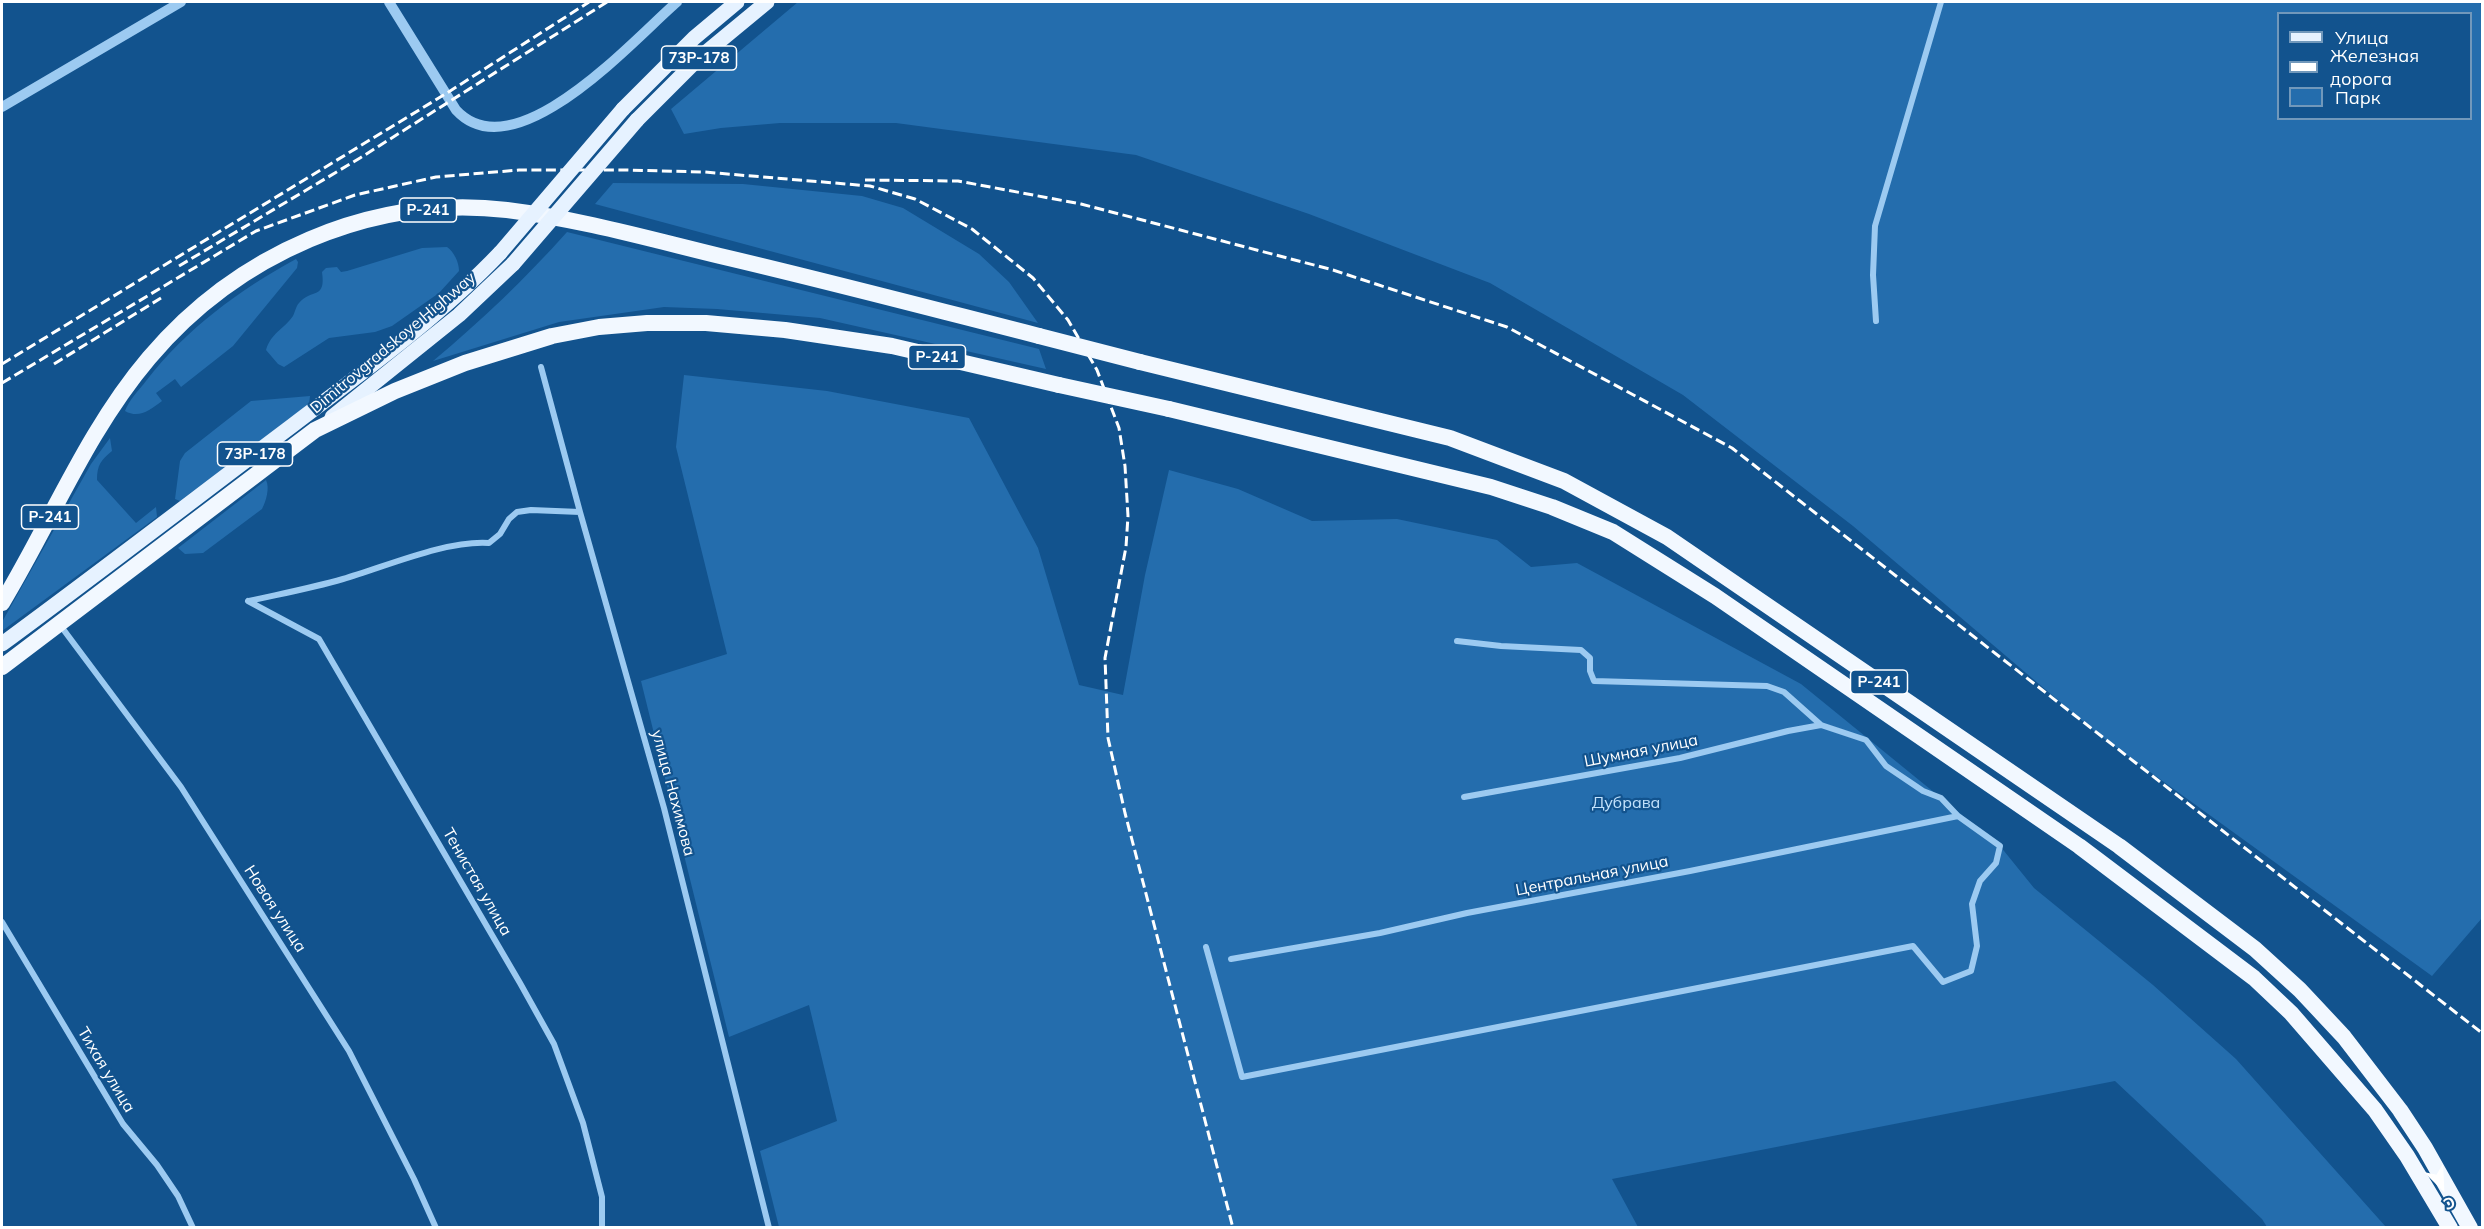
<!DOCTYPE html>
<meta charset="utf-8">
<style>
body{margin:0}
#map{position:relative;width:2484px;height:1229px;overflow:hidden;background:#12538e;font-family:Mulish,sans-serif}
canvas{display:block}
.frame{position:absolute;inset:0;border:3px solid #fff;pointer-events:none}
.legend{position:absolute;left:2277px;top:12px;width:195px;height:108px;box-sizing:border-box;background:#12538e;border:2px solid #7198bb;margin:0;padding:8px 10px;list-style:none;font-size:18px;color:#fff}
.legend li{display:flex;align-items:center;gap:12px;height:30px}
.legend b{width:30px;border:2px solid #7198bb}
.north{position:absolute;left:2412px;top:1157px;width:60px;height:60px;-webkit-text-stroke:4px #12538e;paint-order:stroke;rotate:156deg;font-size:16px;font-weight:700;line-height:24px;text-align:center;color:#fff}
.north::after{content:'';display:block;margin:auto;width:21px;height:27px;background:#fff;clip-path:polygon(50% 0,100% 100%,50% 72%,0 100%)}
</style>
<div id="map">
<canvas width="2484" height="1229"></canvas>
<div class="frame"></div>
<ul class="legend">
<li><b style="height:8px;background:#e6f2ff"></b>Улица</li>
<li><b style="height:8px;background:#fff"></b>Железная дорога</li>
<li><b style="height:16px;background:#246dad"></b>Парк</li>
</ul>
<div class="north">С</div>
</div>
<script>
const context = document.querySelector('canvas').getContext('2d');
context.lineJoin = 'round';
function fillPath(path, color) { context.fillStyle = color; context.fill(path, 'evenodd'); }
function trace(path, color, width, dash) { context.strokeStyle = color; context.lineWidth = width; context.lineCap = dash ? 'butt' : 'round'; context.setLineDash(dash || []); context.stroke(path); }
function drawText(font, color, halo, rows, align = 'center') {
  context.font = font + ' Mulish,sans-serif'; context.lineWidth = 4.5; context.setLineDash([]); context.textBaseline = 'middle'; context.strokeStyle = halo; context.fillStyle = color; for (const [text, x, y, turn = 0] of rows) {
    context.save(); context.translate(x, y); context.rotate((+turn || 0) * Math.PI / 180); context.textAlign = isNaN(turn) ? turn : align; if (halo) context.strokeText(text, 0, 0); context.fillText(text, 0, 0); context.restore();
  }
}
fillPath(new Path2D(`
 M798,2H2480L2482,9V918L2432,976L2099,735L1853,526L1683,395L1490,283L1309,214L1136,155L896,123H780L721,128L684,134L671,109ZM2278,14H2470V118H2278Z
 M613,183L743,184L862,196L903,208L979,254L1009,282L1038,323L595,204Z
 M567,232L1039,349L1046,369L820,318L717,309L664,307L559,322L433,361C481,321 525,279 567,232Z
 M447,247C454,252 459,262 459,271L439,293L392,326L375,332L329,338L284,367L278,364L266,350C271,333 284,329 293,316C295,312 296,306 299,303C312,288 326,300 322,272L326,268L337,267L341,272L347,271L422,248Z
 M296,259L298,262L297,268L233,346L181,387L175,379L156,393L162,401C150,410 139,419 125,411C129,400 139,390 146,381C187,328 238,291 296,259Z
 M684,375L827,391L969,418L1038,548L1079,685L1123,695L1145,575L1169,470L1238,489L1312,521L1397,519L1497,540L1531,567L1577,563L1801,684L2000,846L2034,888L2153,985L2236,1059L2386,1227H2267L2262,1219L2115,1081L1612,1179L1638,1227H779L760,1151L837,1121L809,1005L729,1037L641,681L727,654L676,447Z
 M310,396L309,404L180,501L175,499L180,461L185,453L251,401Z
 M110,438L112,451C101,460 97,465 97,480L136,523L156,507L157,517L2,631V622L91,464Z
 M266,480C270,488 266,501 262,509L203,553L185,554L178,548Z`), '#246dad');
trace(new Path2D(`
 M1876,321L1873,275L1875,226L1941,2
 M541,367L580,512L664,808L769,1228
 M248,601L319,639L520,983L554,1044L583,1123L602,1197V1228
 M249,601C280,594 312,588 343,579C385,567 446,540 489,543L500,534L509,519L517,512L531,510L580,512
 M60,625L181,787L349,1051L414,1179L436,1228
 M1464,797L1680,758L1788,731L1821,725
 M2,922L123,1124L157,1165L178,1196L193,1228
 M1206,947L1242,1077L1913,946L1943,982L1971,971L1977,946L1972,904L1980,881L1996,863L2000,846L1958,816L1941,798L1923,791L1886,766L1866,740L1821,725L1784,692L1767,686L1594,681L1590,671V658L1581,650L1501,646L1457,641
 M1231,959L1380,933L1467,913L1690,871L1958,816`), '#9ccaf1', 6);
trace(new Path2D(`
 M389,2L456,110C515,174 635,38 677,2
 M2,107L181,2`), '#9ccaf1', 10);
trace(new Path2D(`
 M623,109L694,38L737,2
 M637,120L698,59L767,2
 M332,417L459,315L513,264
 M2,644C100,572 196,498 293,425C364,371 438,318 500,253`), '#e6f2ff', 15);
trace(new Path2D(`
 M1140,362L1450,438L1564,481L1667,537L2119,846L2255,949L2300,990L2344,1037L2400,1110L2425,1148L2470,1228
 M1169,409L1491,487L1552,507L1613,532L1715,596L2079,846L2254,978L2291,1013L2375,1110L2407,1156L2450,1228
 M2,603C51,522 87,431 149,358C236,255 371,194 507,210C579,219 650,239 720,256C827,281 933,309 1039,336
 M2,667L315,430L395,391L465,363L552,336L599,327L647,323H706L785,330L892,346L1059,385`), '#f2f8ff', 16);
trace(new Path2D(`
 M865,180L958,181L1081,204L1333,270L1507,327L1732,448L2482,1033
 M179,266L360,158L607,2
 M2,364L447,93L589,2
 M54,364L161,298
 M2,383L256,231L355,195L436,177L519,170H627L704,172L870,186L915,199L972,229L1033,278L1068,320L1097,370L1119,428L1125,466L1128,516L1126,547L1105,658L1108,738L1125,813L1233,1228`), '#fff', 3, [10, 4.5]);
trace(new Path2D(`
 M500,253L623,109
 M513,264L637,120`), '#e6f2ff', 15);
trace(new Path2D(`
 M1039,336L1140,362
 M1059,385L1169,409`), '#f2f8ff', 16);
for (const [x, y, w] of [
 [699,58,75],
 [428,210,57],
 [937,357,57],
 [255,454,75],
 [50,517,57],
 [1879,682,57]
]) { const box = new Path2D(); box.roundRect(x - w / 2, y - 12, w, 24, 4.5); context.fillStyle = '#12538e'; context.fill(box); trace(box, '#fff', 1.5); }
drawText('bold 15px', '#fff', null, [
 ["73Р-178",699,58],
 ["Р-241",428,210],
 ["Р-241",937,357],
 ["73Р-178",255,454],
 ["Р-241",50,517],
 ["Р-241",1879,682]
]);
drawText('16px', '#fff', '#12538e', [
 ["Dimitrovgradskoye Highway",393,343,-40],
 ["Шумная улица",1641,751,-11],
 ["улица Нахимова",673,793,75],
 ["Центральная улица",1592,876,-11],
 ["Тенистая улица",477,882,60],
 ["Новая улица",275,909,57],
 ["Тихая улица",106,1070,59]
]);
drawText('16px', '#c3e2fc', '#12538e', [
 ["Дубрава",1626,803]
]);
</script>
